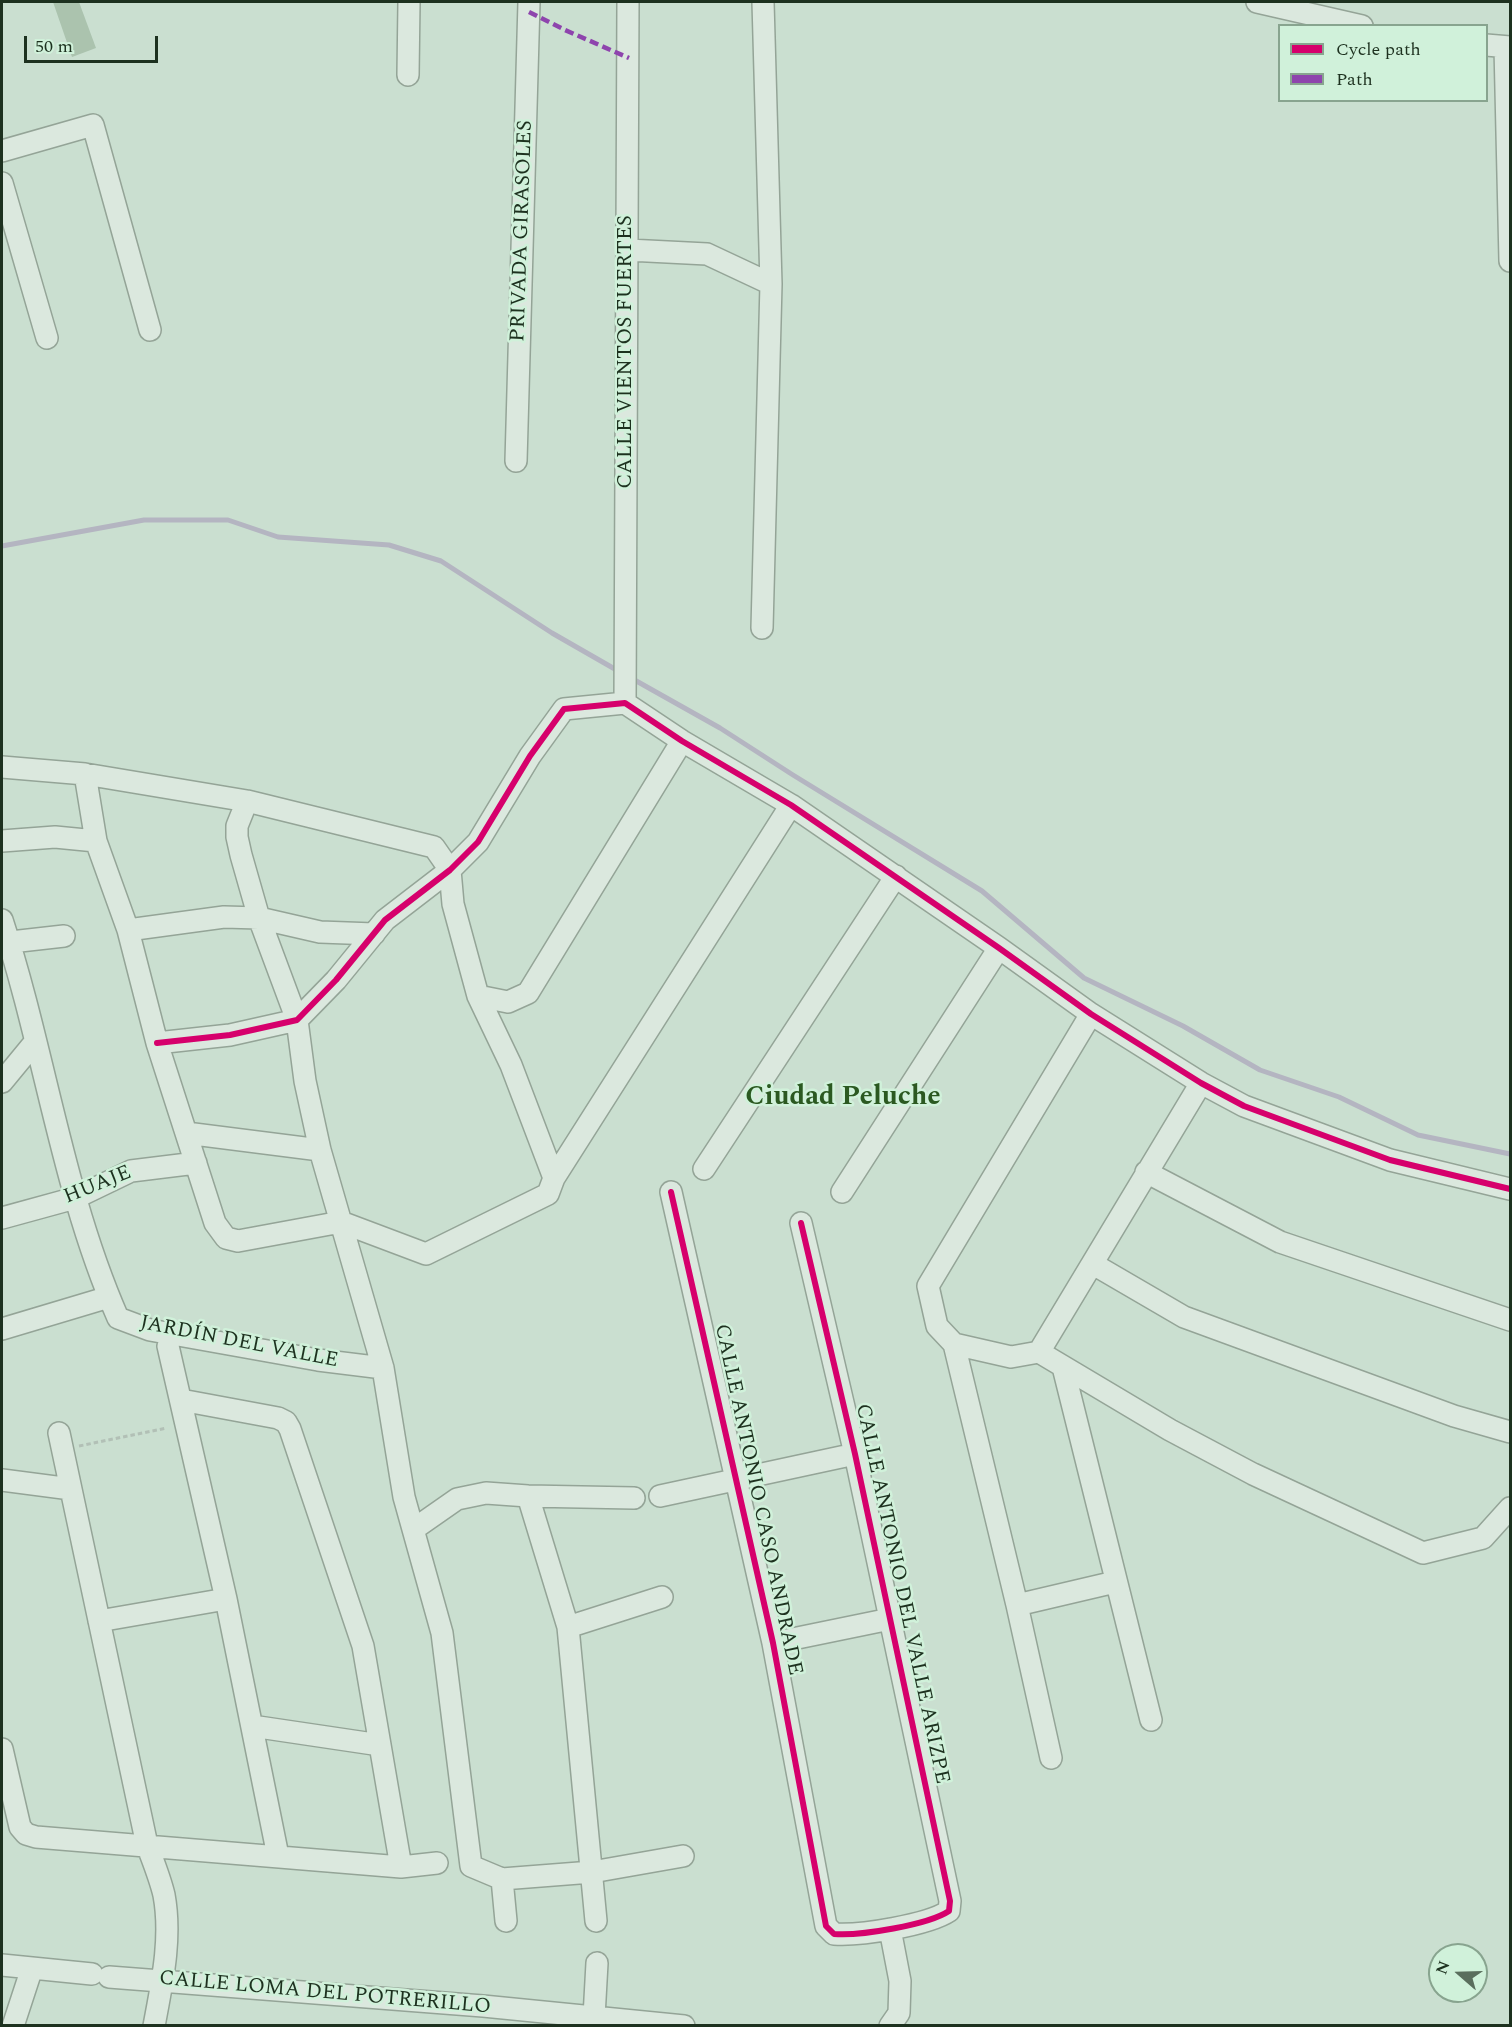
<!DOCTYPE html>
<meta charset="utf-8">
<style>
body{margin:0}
#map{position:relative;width:1512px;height:2027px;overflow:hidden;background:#cadfd0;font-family:Spectral,serif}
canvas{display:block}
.frame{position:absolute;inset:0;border:3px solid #1d311f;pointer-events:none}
.legend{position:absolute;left:1278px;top:24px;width:210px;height:78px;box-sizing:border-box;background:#d0f1da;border:2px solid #88a48f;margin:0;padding:8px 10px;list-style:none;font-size:18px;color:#1d311f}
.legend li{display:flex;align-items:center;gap:12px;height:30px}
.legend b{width:30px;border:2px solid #88a48f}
.north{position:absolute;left:1428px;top:1943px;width:60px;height:60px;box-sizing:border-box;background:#d0f1da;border:2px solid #88a48f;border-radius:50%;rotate:290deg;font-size:16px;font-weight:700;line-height:24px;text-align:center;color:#1d311f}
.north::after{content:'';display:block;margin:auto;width:21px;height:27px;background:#5a6e5d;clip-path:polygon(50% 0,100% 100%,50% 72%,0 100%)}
.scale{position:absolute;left:24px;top:36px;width:134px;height:27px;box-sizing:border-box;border:3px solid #1d311f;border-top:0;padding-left:8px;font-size:18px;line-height:21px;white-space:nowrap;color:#1d311f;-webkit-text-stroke:4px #d0f1da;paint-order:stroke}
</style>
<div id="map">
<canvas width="1512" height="2027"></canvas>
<div class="frame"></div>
<ul class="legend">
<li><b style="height:8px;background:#d6006c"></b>Cycle path</li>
<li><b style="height:8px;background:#8e44ad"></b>Path</li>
</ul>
<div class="north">N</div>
<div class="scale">50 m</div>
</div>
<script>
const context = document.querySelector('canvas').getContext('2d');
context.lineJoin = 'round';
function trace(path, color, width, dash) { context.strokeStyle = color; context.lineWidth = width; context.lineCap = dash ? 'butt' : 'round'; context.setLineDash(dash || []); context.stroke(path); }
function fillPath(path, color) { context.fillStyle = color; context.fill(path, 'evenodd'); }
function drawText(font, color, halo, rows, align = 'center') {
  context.font = font + ' Spectral,serif'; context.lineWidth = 5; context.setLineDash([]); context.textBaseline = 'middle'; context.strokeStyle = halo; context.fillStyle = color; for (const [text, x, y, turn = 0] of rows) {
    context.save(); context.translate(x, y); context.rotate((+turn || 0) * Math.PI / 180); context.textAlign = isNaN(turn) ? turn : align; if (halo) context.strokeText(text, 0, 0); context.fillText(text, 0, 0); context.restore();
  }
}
trace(new Path2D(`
 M2,546L144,520H228L278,537L389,545L441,561L552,633L620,672
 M631,678L720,728L793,775L982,891L1084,978L1183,1026L1260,1070L1339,1097L1418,1135L1510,1154`), '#b4b5c1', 5);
fillPath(new Path2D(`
 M53,2H79L96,48L72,57Z`), '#abc3ae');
const minor = new Path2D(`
 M1257,2L1362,26
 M1486,45L1510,47
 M1505,47L1510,261
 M408,75L409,2
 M2,151L93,125L150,330
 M2,183L47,338
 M628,250L707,254L771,284
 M516,461L529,2
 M762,628L771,284L763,2
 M625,703L628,2
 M2,767L85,774L247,801L434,847L450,870L453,904L478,996L511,1065L554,1178
 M85,774L96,841L128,930L157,1043L215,1223L226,1238L238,1241L341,1222
 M247,801L237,826V837L241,855L259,918L297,1020L305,1081L320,1150L383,1368L404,1497L442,1633L471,1866L502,1879L592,1872L683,1856
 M2,841L55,837L96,841
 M2,920C45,1051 62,1191 118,1318L150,1330L318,1360L383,1368
 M128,930L224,917L259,918L320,932L374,934
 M2,943L64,936
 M478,996L508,1002L528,993L682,741
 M1091,1014L928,1286L937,1326L954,1344L1011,1357L1039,1352L1170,1430L1253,1474L1423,1553L1483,1538L1510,1508
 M157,1043L230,1035L297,1020L336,980L385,920L450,870L478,842L530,756L564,709L625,703L682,741L791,805L999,948L1091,1014L1201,1083L1244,1106L1390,1160L1510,1189
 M2,1082L35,1042
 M186,1133L320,1150
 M704,1169L896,876
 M1146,1172L1280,1242L1510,1320
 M671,1192L773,1643L826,1926L834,1934C860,1936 928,1925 949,1911L950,1901L855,1454L801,1223
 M842,1192L999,948
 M2,1218L75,1198L131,1171L196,1163
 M341,1222L426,1254L548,1194L554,1178L791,805
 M1093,1264L1184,1317L1454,1416L1510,1432
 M2,1329L109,1297
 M954,1344L1017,1605L1051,1758
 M168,1346L226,1599L278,1856
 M1039,1352L1201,1083
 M1063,1367L1151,1720
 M181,1400L278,1418L286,1422L290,1429L363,1646L401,1867
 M59,1433L147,1845C153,1861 160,1878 164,1895C172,1938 162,1983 154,2026
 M2,1480L71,1489
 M528,1496L568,1627L596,1921
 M660,1496L855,1454
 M414,1529L457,1499L486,1493L528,1496L634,1498
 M1017,1605L1115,1582
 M99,1621L226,1599
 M568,1627L662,1597
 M773,1643L890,1619
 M252,1726L380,1745
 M2,1749L20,1827L26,1834L36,1837L401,1867L437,1863
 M502,1879L506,1921
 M2,1965L92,1974
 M109,1977L483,2006L684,2026
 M594,2017L597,1963
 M13,2026L32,1968
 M890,2026L899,2013L900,1981L890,1929`);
trace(minor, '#94a497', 24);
trace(new Path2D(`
 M79,1446L167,1428`), '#b2c0b6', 3, [4.5, 3]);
trace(minor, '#dbe8de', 21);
trace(new Path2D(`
 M529,12L565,30L629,58`), '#8e44ad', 4.5, [9, 4.5]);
trace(new Path2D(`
 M157,1043L230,1035L297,1020L336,980L385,920L450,870L478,842L530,756L564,709L625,703L682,741L791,805L999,948L1091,1014L1201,1083L1244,1106L1390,1160L1510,1189
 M671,1192L773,1643L826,1926L834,1934C860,1936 928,1925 949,1911L950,1901L855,1454L801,1223`), '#d6006c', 6);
drawText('21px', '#1d311f', '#d0f1da', [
 ["PRIVADA GIRASOLES",523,231,-88],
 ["CALLE VIENTOS FUERTES",627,352,-90],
 ["HUAJE",98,1186,-22],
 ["JARDÍN DEL VALLE",239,1343,11],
 ["CALLE ANTONIO CASO ANDRADE",757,1500,78],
 ["CALLE ANTONIO DEL VALLE ARIZPE",901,1594,78],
 ["CALLE LOMA DEL POTRERILLO",325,1994,5]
]);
drawText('bold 27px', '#2b5921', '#d0f1da', [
 ["Ciudad Peluche",843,1099]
]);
</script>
